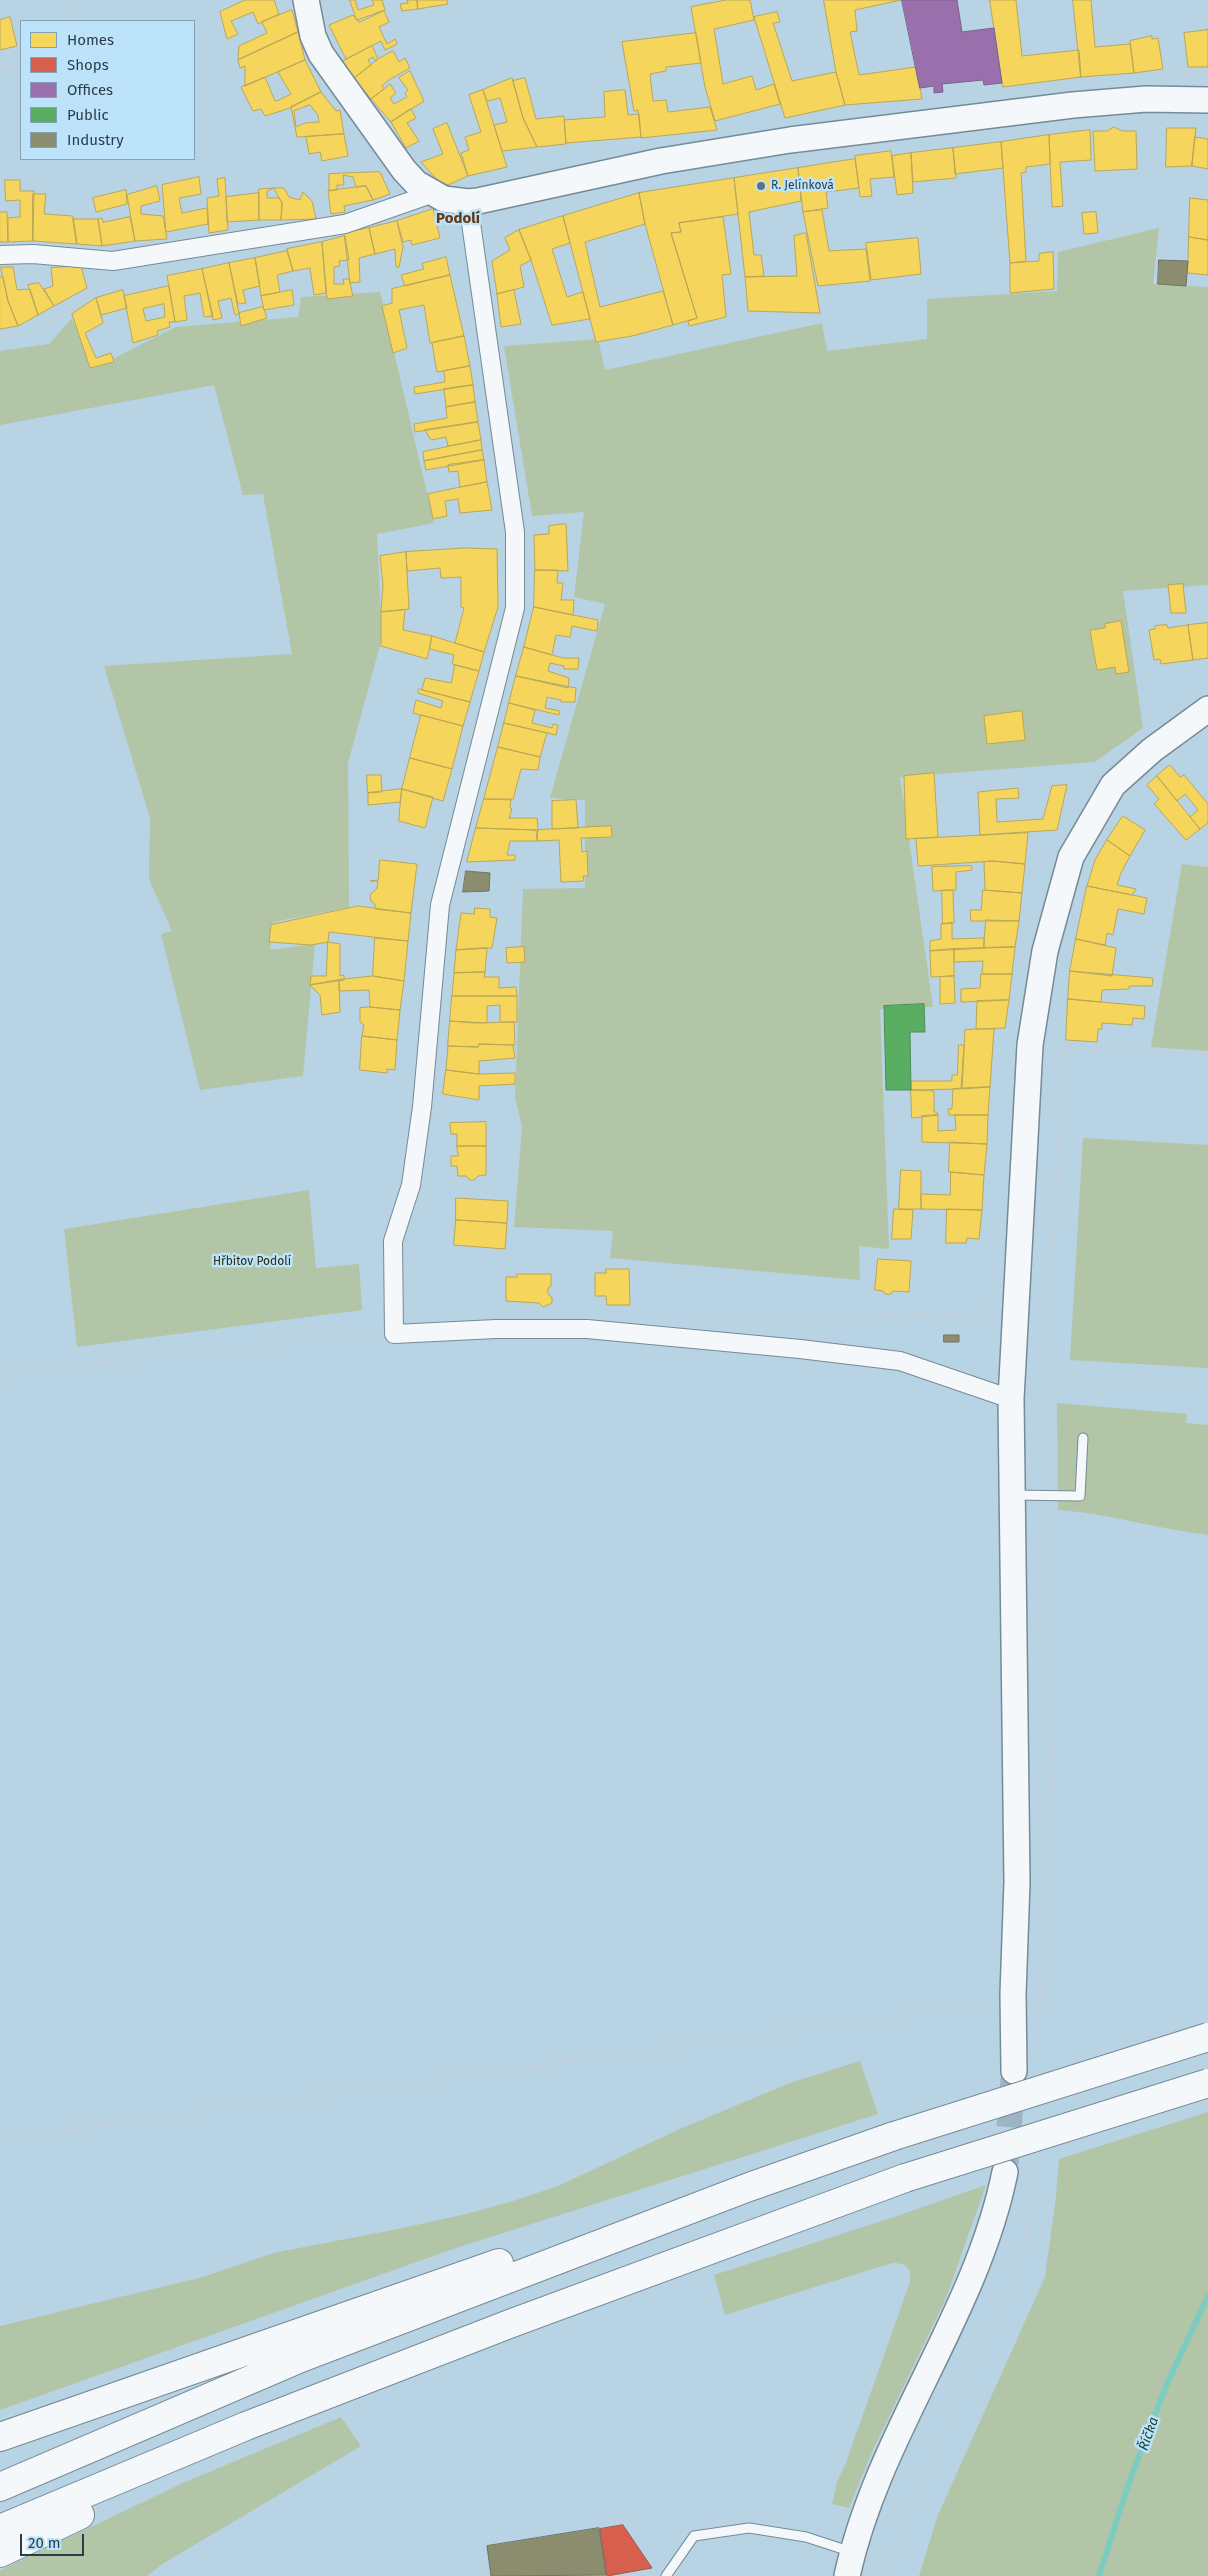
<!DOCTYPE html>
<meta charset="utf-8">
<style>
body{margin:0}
#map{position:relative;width:1208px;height:2576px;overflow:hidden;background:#b8d3e4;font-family:"Fira Sans",sans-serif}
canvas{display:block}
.legend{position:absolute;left:20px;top:20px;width:175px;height:140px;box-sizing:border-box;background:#bde3fb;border:1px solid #82a1b4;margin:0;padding:6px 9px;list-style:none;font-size:15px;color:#2a3d4a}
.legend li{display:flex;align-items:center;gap:10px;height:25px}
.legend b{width:25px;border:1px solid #82a1b4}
.scale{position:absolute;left:20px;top:2534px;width:64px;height:22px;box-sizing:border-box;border:2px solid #2a3d4a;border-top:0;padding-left:6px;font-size:15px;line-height:18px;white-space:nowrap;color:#2a3d4a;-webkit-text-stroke:4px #bde3fb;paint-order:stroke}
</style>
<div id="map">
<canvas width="1208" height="2576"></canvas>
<ul class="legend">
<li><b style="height:14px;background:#f6d55c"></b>Homes</li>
<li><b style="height:14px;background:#d6604d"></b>Shops</li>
<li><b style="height:14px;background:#9970ab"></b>Offices</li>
<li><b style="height:14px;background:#5aae61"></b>Public</li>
<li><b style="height:14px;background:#8c8c6e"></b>Industry</li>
</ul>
<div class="scale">20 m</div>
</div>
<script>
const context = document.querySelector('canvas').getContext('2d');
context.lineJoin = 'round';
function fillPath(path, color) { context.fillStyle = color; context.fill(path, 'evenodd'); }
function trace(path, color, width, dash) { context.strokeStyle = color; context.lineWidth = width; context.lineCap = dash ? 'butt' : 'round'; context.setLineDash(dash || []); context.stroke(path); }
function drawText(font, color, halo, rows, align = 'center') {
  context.font = font + ' "Fira Sans",sans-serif'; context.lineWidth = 5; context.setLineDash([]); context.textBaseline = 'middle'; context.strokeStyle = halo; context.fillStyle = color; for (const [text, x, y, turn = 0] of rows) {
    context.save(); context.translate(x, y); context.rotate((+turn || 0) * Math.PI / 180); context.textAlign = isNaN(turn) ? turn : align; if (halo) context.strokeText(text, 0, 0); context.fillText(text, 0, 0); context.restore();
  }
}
fillPath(new Path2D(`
 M1159,228L1153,284L1208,287V585L1123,591L1143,728L1095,762L900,777L933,1007L880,1009L889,1249L859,1246L860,1280L610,1258L613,1231L514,1227L522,1127L515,1097L523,889L585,888V800L550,798L605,604L574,597L584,512L532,516L504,346L598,339L605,370L822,323L827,351L927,339V299L1057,291L1058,252Z
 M380,292L434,523L377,534L382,638L348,763L349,907L273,922L270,950L315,944L303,1076L200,1090L161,934L172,931L149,879L150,818L104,666L292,654L263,494L243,495L214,385L0,425V351L49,344L72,318L93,369L176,327L298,317L301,297Z
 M1182,864L1208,867V1051L1151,1047Z
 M1083,1138L1208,1145V1368L1070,1360Z
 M309,1190L316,1268L359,1264L362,1310L77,1347L64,1229Z
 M1057,1403L1187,1414L1186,1423L1208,1425V1535C1157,1529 1108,1513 1058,1510Z
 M860,2061L878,2114L456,2248L0,2410V2326L203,2277L273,2253L398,2229L466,2214L513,2201L558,2186L680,2129L790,2083Z
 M1208,2112V2576H919L938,2515L1045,2277L1056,2196L1059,2159Z
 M986,2185L946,2298L872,2452L849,2508L832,2504L837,2482L845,2465L909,2285C913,2270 908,2263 892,2263L725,2315L714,2275L894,2217Z
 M341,2417L361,2446L164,2563L147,2576H0V2571L5,2568L185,2482Z`), '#b2c5a7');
const homes = new Path2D(`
 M245,0H274L279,14L258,24L253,12L231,21L238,34L227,39L220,12Z
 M350,0H355L358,10L374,5L372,0H382L385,10L357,20Z
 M407,0H417L418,9L402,11L400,4L408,3Z
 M417,0H447L448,4L418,9Z
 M727,0H750L754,20L714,29L723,84L752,76L756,90L774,84L780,104L715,121L705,87L691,7Z
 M824,0H901L855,10L857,31L850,32L859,75L916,67L922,99L845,105L836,72Z
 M990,0H1016L1022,56L1079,50L1081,77L1003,87Z
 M1073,0H1091L1095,47L1130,44L1134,73L1081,77Z
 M292,10L298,32L238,60L239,46L267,33L262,22Z
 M384,11L389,22L379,27L387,44L395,39L397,44L385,50L381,41L346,59L329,25L353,15L359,22Z
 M777,12L780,22L773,23L792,81L836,72L845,105L785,118L754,17Z
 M10,17L17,46L0,50V20Z
 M1208,30V67H1188L1184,33Z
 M298,32L305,60L245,86V66L240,68L238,60Z
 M696,33L701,63L666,67V71L650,74L653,101L666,100L668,112L710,107L717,130L641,138L638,110L634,111L622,42Z
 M1152,36V39L1158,38L1163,69L1134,73L1130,41Z
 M372,46L378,59L376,61L373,57L368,60L371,65L354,78L340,63Z
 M393,51L399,62L405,58L410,68L387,81L382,86L384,89L371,99L354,78L378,59Z
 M305,60L321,92L290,108L265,116L261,109L253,111L241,87L265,77L275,101L279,100L291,94L278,72Z
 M410,71L424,101L391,122L371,99L390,84L396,93L390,98L394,104L407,97L405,93L408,90L399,78Z
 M512,78L523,118L537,147L502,151L494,125L507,122L500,98L487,101L483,90Z
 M525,78L536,119L564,116L566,144L537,147L523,118L513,81Z
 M483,90L507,167L468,176L461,153L469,150L465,137L481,132L469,95Z
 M625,90L628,115L639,114L641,137L566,143L564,120L605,117L604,92Z
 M321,92L336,111L340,110L344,134L297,137L291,107ZM310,105L318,115L319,122L305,123L296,127L294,111Z
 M411,109L416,118L407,123L419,141L406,148L391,122Z
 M447,123L468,176L448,185L441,184L421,162L443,154L433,129Z
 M1114,127L1122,131H1136L1137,169L1095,171L1093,131H1107Z
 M1167,128H1196L1192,166L1166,167Z
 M1090,130L1091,160L1060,162L1063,206L1052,207L1049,135Z
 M344,134L348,156L322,161L320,152L309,154L306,137Z
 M1049,135L1050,164L1026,167V172L1021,173L1026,261L1010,263L1001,142Z
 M1195,137L1208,139V169L1192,166Z
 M1001,142L1003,168L955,174L953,148Z
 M953,148L956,178L913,182L911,153Z
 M891,151L894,177L870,179L872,196L860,197L855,156Z
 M911,153L913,193L897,195L892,156Z
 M855,159L859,188L826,192L828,208L803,212L798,168Z
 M798,168L801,201L749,212L754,255H761L764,276L745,277L734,178Z
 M380,172L390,194L373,200L366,186L356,187L353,177L343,175L344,185H337V190L329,191V174Z
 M199,177L201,194L179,198L182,213L207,208L208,224L166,232L162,185Z
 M225,178L228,230L209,233L207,198L219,196L217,179Z
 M734,178L738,214L679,223L681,232L671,233L697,318L673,325L645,224L639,193Z
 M5,180H20V191H34L33,241L8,242V218L20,217V200L6,201Z
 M157,186L160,201L141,206V214L163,216L167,239L135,241L127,195Z
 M366,186L373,200L344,206L345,212L331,214L328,191Z
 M274,188H284L289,197L300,200L303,192L312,201L316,219L281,220L282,203Z
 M259,189L274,188L267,191V198H279L282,203L281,220H259Z
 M126,190L127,204L96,212L93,198Z
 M259,193V220L227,222L226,197Z
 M639,193L645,224L585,242L600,307L663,291L673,325L632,336L596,342L563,216Z
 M33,194H46L44,214L73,216L77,244L33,241Z
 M1190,198L1208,200V240L1189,237Z
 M433,209L440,238L412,245L411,240L403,242L397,221Z
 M822,210L829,251L866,249L870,281L818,286L803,212Z
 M0,212H7L8,242H0Z
 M1096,212L1098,233L1084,234L1082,213Z
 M563,216L570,243L552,249L567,297L583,292L590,319L552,325L531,260L519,230Z
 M130,217L135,241L102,246L98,219L102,218L103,222Z
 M723,217L731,274L722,275L726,317L689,326L688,321L697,318L671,233L681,232L679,223Z
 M73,219H98L102,246L77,244Z
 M397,221L403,247L399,267H396L395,249L375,254L369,228Z
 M369,228L375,254L359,258L360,282L350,283L344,233Z
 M519,230L531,260L520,266L524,287L497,294L492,261L510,250L505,238Z
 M806,233L820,313L748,311L745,277L797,276L794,236Z
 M345,236L349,260L339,261L340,266L334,267V284H344L343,279H349L353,296L327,299L322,242Z
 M1189,237L1208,240V275L1188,273Z
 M918,238L921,274L871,280L866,243Z
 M322,242L326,293L314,295L310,268L293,271L287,249Z
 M287,251L293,271L277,275L280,292L261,296L255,258Z
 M1053,252L1054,289L1010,293V263L1039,261V254Z
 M446,257L450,275L405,286L401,275L424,269L422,264Z
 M255,258L260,286L243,290L246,303L238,304L229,263Z
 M229,263L239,314L235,315L231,298L218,301L222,318L213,320L202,269Z
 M81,266L87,288L54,306L44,289L53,286L51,268Z
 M1,267H13L17,290L30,289L38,315L18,326L8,301Z
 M202,269L213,316L204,317L200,293L184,296L187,320L175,322L167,276Z
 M450,275L464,336L430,343L424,305L399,310L407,348L393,353L382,306L392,303V289Z
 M0,277H3L8,301L18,326L0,329Z
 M39,283L54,306L38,315L28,285Z
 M169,286L175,322H169L170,327L157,331L158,335L133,343L124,296ZM164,304L165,317L146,321L143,309Z
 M123,290L127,308L101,315L96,298Z
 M292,290L294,305L264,310L261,296Z
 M514,290L521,324L501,327L497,294Z
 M96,298L103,323L85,333L96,358L111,353L114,362L90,368L72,314Z
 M263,307L267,318L241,326L239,313Z
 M464,336L470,366L437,372L432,343Z
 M470,366L473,385L415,394L414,387L445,382L444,371Z
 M473,385L475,402L446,407L444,389Z
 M475,402L478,422L415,432L414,424L447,418L446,407Z
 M478,422L481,440L448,446L446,437L431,440L425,430Z
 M481,440L482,450L424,461L423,452Z
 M482,450L484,460L426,470L424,461Z
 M484,460L487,482L460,487L458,471L449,472L448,465Z
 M487,482L492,510L460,513L458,499L445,501L447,516L433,519L428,494Z
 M566,524L568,571L535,570L534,535L549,534V526Z
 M465,548L497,549L498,607L484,652L455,643L464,608L461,607V577L441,578L440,568L407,571L406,552Z
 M406,552L409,609L381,612L383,585L380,556Z
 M535,570H558L557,583H563L561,600H574L573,615L534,607Z
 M1183,584L1186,613H1171L1168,585Z
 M534,607L598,620L597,631L572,626L570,637L556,635L552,655L524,647Z
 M405,610L403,630L432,636L427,659L381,646V612Z
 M1121,621L1129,672L1116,674L1115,667L1097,670L1090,630L1105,628V624Z
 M1208,623V658L1193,660L1188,625Z
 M1167,625L1168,628L1188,625L1193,660L1161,664L1160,659L1154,660L1149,630L1155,629V626Z
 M432,636L484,652L479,671L452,664L454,655L430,649Z
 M524,647L563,658H579L578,669H564V666L550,663L548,671L569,678L568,688L516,676Z
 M455,665L479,671L470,702L422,690L425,678L451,683Z
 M516,676L576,688L575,702H561V700L547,697L545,708L560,711L559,715L509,703Z
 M419,689L470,702L463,726L413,713L416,700L441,708L443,701L418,693Z
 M509,703L535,710L532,723L552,728L553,724L558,725L556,735L504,723Z
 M1022,711L1025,740L987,744L984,716Z
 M421,715L463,726L452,769L410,758Z
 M504,723L547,733L540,757L498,747Z
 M498,747L540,757L538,770L521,769L513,800L484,799Z
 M410,758L452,769L443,801L402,789Z
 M1170,765L1180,777L1184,775L1208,804V823L1200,829L1190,817L1198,810L1185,794L1177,801L1157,776Z
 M934,773L938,837L906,839L904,776Z
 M367,775H381L382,792L368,793Z
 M1157,776L1200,829L1186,840L1154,804L1159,799L1147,785Z
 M1067,785L1057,830L980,835L978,792L1018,788L1019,798L996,799L997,822L1043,819L1052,786Z
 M402,789L433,797L425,828L399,821Z
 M402,789L400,802L368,805V793Z
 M484,799H511L510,808L512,809L509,818H537L538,830L476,828Z
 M576,800L578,828L552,829V801Z
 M1123,816L1145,830L1130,856L1107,840Z
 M611,826L612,837L581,838L582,852L587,851L588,876H583L584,881L561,882L559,840L537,841L538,830Z
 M476,828L536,830L537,841H510L507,855H515V860L467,862Z
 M1028,833L1025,864L993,861L918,866L916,839Z
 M1107,840L1130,856L1121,873L1117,885L1136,889L1132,895L1087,886L1095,860Z
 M380,860L417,864L411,913L375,909V904L371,901L370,895L377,888L378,881H370L378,880Z
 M993,861L1025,864L1022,893L985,890L984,862Z
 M971,866L972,870L956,872V890L933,891L932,867Z
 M1087,886L1147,898L1144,914L1118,909L1113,935L1107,933L1105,945L1076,939Z
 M942,890H953L954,923L943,924Z
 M983,890L1022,893L1019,921H971L970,910H981Z
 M358,906L411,913L408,941L329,932L328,942L311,945L269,942L271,925Z
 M475,908L490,909V917L497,918L492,948L456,950L461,913L474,914Z
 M986,920L1019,921L1015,947L984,948Z
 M952,923V939L984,938V948L930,951V941L941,939V924Z
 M375,938L408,941L404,981L373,976Z
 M1076,939L1116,948L1112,976L1070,971Z
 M328,942L340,944V976L344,975V980L310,985L311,976H326Z
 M524,947L525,962L507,963L506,948Z
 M1015,947L1012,974H982L983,961L954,962V949Z
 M487,948L485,972L454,973L456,950Z
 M954,949V976L931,977L930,951Z
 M1070,971L1153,978L1152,986H1129V989L1102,990L1101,1002L1068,999Z
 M485,972L484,977H499V988L516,987L517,996H452L454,973Z
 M981,974H1012L1009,1000L961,1002V989L980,988Z
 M373,976L404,981L400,1010L370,1007L369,990L339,991V980Z
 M954,976L955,1003L940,1004V977Z
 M339,980L340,1012L322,1015L320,995L310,985Z
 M452,996H517V1022H500V1005L487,1006V1023L450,1021Z
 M1068,999L1145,1006L1144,1019L1133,1018L1132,1025L1102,1023V1029H1098L1097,1042L1066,1040Z
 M1009,1000L1005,1028L976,1029L977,1001Z
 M369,1007L400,1010L397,1040L362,1036L364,1025L360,1022V1008Z
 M450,1021L474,1023L514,1022L515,1045L479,1044L478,1047L448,1046Z
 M976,1029H994L990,1087L962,1089L965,1030Z
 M362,1036L397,1040L395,1070L387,1069V1073L360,1070Z
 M479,1044L513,1045L515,1058L479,1061V1074L446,1070L448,1046L478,1047Z
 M959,1045H964L961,1089L911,1090V1081H952V1075H957Z
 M446,1070L479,1074L515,1073V1084L479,1086V1100L443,1094Z
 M990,1087L988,1115H949L948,1109H952L953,1089Z
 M911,1090L934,1091V1112H937L938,1115L912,1118Z
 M938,1115V1131L956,1130L955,1115H988L987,1144L922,1142V1116Z
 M486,1122V1146H457V1134H451L450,1123Z
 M950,1142L987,1144L984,1175L949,1172Z
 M457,1146H486V1175L478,1176L474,1180H470L466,1176H458L457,1166H451V1156H458Z
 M901,1170L921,1171V1209H899Z
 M951,1172L984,1175L982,1210L921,1209V1194L950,1195Z
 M456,1198L508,1201L507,1223L456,1220Z
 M894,1209L913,1210L911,1239H892Z
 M947,1209L982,1210L979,1239L967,1238L966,1243H946Z
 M456,1220L507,1223L505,1249L454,1245Z
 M878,1259L911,1261L909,1292L893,1291L891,1294H885L883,1291L875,1290Z
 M606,1269H629L630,1305H607L606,1296H595V1273H606Z
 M517,1274H551V1286L548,1288V1294L552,1298V1303L543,1307L539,1303L506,1301V1277H517Z`);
fillPath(homes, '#f6d55c');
trace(homes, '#b9a757', 1);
const shops = new Path2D(`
 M623,2525L652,2568L607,2576L600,2529Z`);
fillPath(shops, '#d6604d');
trace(shops, '#a2564c', 1);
const offices = new Path2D(`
 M902,0H957L962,32L994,28L1002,83L984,85L983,80L942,84L943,92L934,93V86L920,88Z`);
fillPath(offices, '#9970ab');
trace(offices, '#78618e', 1);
const public = new Path2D(`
 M924,1004L925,1032H910L911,1090H886L884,1006Z`);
fillPath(public, '#5aae61');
trace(public, '#4c8c5a', 1);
const industry = new Path2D(`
 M1159,260L1188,261L1186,286L1158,284Z
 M466,871L490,873L489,891L463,892Z
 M944,1335H959V1342H944Z
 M599,2528L606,2575L491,2576L487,2546Z`);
fillPath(industry, '#8c8c6e');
trace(industry, '#6f7463', 1);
trace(new Path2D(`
 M1099,2576L1128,2485L1166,2386L1208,2296`), '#7ecbc1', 6);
trace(new Path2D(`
 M1006,2164L1013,2079`), '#9cb5c5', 25, [25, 12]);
const lane = new Path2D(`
 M1013,1495L1080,1496L1083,1438
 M666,2576L694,2536L749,2528L806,2537L852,2552`);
const street = new Path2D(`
 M468,202L515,532V608L440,905L422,1107L411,1185L393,1241L394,1334L496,1329H587L800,1349L900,1361L1011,1399
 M0,255L33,254L113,261L345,224L431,194`);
const secondary = new Path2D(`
 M306,0L313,36L321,54L404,170L416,183L444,199L468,202L478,201L661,161L790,140L1073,105L1146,99L1208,100
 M1014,2071L1013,1994L1017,1882L1011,1399L1030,1045L1045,951L1071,857L1113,785L1152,750L1208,709
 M847,2576C878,2434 976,2315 1005,2172`);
const highway = new Path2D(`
 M0,2437L499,2263
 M0,2487L301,2358L749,2187L894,2136
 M0,2529L246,2426L512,2323L905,2178
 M0,2553L80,2515`);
trace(lane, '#768a97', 11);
trace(street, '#768a97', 20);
trace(secondary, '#768a97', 28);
trace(highway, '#768a97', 30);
trace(new Path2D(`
 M70,0L75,21
 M0,67L21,62
 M1170,74L1208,73
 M0,338C39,331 80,313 102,278
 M1051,1047L1208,1054
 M691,1318L993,1312
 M1048,1374L1208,1383
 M0,1376L198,1350L376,1335
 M1049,1482L1048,1374L1062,1048
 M1038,2018L1053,1898L1049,1511
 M0,2139L992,2003
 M888,2576L914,2494L1010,2291L1025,2240L1034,2162`), '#c6ced3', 3, [2.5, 4]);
trace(lane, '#f4f8fb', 9);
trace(street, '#f4f8fb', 18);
trace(secondary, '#f4f8fb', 25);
trace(highway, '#f4f8fb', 28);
const highwayBridge = new Path2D(`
 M894,2136L1208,2037
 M905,2178L1208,2083`);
trace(highwayBridge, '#768a97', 30, []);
trace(highwayBridge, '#f4f8fb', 28);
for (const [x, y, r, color] of [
 [761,186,5,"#5c7280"]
]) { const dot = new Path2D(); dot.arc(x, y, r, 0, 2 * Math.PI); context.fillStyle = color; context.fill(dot); trace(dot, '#bde3fb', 2); }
drawText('12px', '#2a3d4a', '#bde3fb', [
 ["R. Jelínková",771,186]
], 'left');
drawText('12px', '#2a2f0e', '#bde3fb', [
 ["Hřbitov Podolí",252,1262]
]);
drawText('italic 14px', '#19453c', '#bde3fb', [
 ["Říčka",1149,2434,-71]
]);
drawText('bold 15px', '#643813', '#bde3fb', [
 ["Podolí",458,219]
]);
</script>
